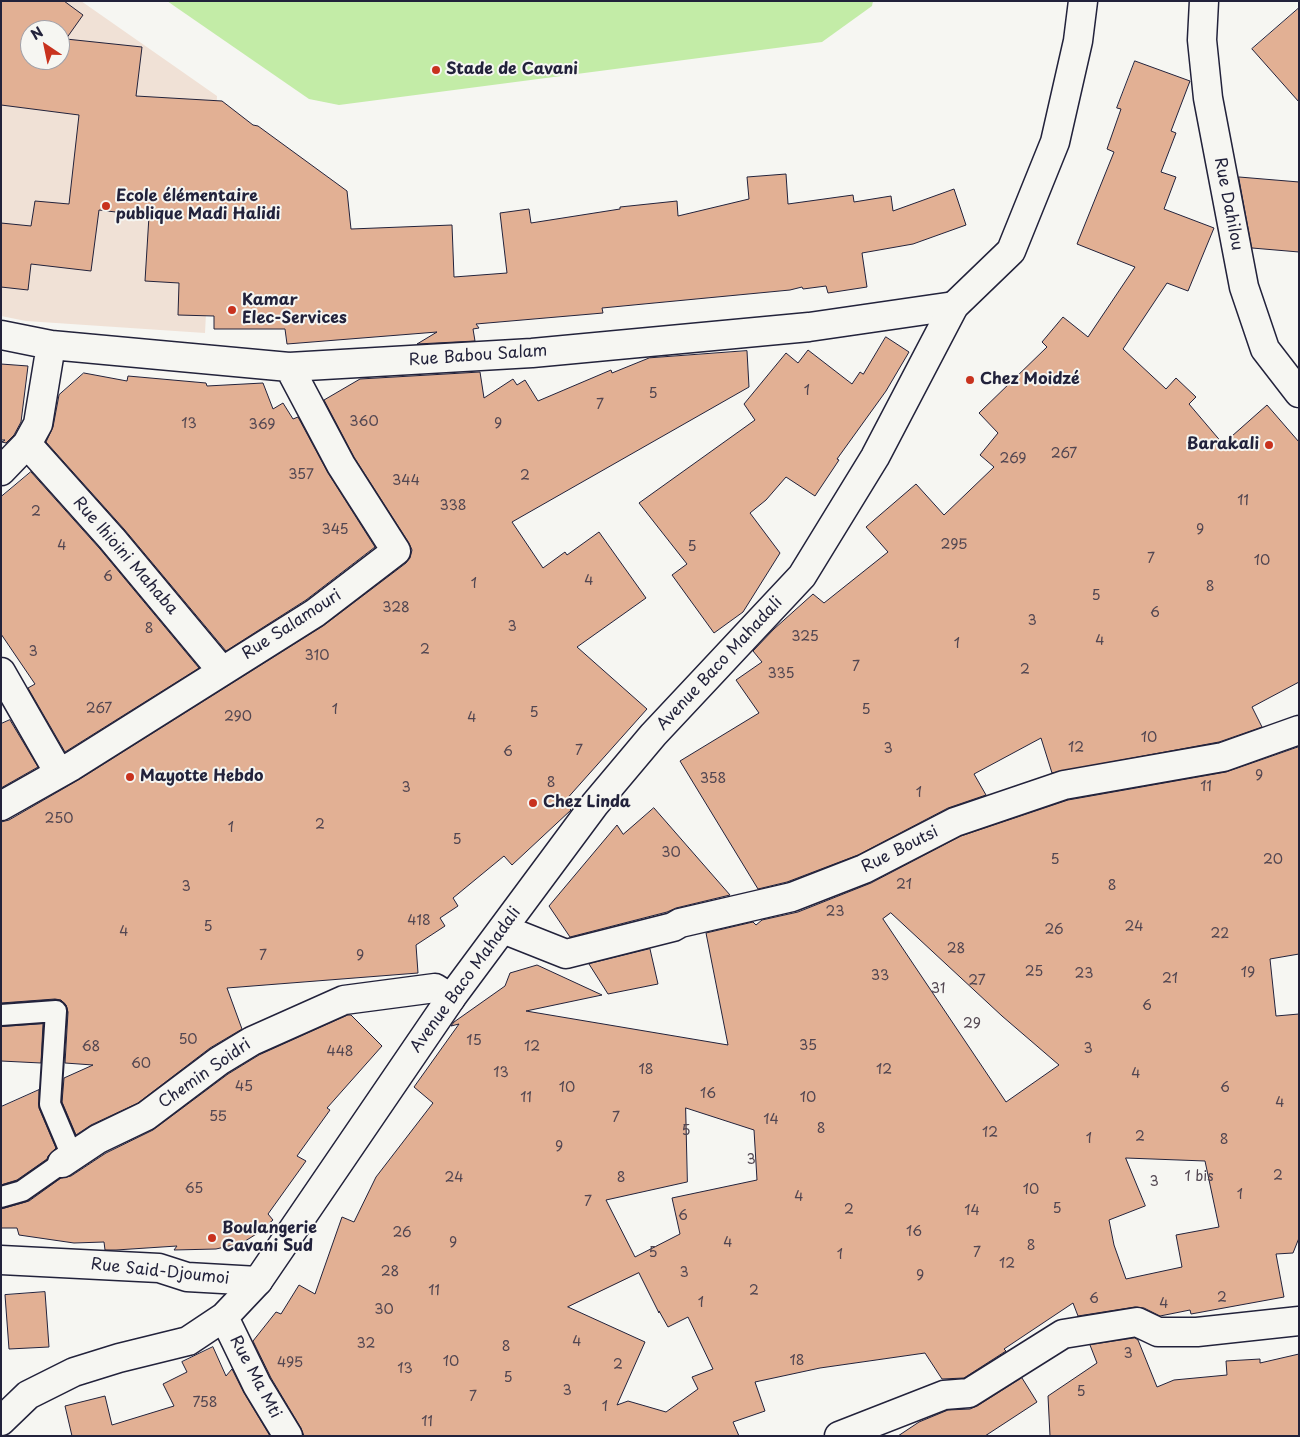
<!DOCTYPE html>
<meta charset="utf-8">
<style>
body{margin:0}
#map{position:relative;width:1300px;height:1437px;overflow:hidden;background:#f6f6f2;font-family:"Playpen Sans",sans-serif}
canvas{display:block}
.frame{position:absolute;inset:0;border:2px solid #22223b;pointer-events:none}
.north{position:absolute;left:20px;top:20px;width:50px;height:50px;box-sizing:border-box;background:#f6f6f2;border:1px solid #a1a1a9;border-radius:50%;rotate:326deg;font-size:14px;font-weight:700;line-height:20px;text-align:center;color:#22223b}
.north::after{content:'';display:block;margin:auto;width:18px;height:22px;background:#c8321e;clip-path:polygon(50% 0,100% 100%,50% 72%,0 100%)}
</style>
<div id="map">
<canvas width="1300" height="1437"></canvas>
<div class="frame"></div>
<div class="north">N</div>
</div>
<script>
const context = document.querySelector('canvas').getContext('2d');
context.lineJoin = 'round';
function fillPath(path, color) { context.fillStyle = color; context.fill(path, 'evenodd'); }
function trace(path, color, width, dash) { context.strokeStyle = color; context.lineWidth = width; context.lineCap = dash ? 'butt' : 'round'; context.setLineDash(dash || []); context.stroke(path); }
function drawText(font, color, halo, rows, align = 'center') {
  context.font = font + ' "Playpen Sans",sans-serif'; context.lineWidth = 4; context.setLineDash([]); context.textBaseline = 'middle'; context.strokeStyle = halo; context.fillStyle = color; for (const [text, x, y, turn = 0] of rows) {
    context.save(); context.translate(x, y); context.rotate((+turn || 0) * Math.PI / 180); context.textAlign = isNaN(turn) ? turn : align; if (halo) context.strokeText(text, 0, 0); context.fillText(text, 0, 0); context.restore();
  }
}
fillPath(new Path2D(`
 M1,1H81L217,96L205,333L26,321L1,316ZM30,30H60V60H30Z`), '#f0e1d6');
fillPath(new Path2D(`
 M167,1H873L872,6L822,42L339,105L309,99Z`), '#c3eca7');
const building = new Path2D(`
 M1,1H64L83,15L66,39L142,47L136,96L222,101L253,125L258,126L347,191L351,229L452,225L454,277L507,273L500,213L529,209L531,223L620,209V207L677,201L678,216L749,199L747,177L786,174L788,204L853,195L854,202L891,196L893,211L954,189L966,225L913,244L862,253L867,287L828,293L826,286L803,289L802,287L790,290L602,308L603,313L476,324L479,328L473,329L475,341L417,344L437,332L287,344L285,329H214V316L178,315L179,283L145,281L149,216L99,210L91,271L31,264L28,290L1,287V223L31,226L35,201L69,204L79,115L1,105ZM30,30H60V60H30Z
 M1299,8V102L1252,49Z
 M1135,61L1190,81L1171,131L1176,133L1161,172L1176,177L1164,209L1214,228L1188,291L1167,283L1123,349L1166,389L1176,378L1196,397L1189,404L1223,444L1267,405L1299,442V682L1252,707L1262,727L1219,742L1052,773L1041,738L974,774L986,795L948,808L858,855L787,882L758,889L680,761L759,713L736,680L762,662L753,651L774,629L813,594L824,603L888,552L866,527L916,484L944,515L994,467L980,455L998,433L979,413L1047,347L1042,342L1063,317L1088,337L1135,267L1077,244L1114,152L1107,149L1121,109L1117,108Z
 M1239,177L1299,182V252L1252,248Z
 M886,337L909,352L886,391L837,459L839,460L815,496L786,477L766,500L750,513L780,553L743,612L714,633L672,575L687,564L639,503L755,420L744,404L786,353L798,363L808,350L852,384L860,372L863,374Z
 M747,351L749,387L512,522L543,568L565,552L567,555L599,532L646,598L577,647L647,709L564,802L571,810L512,865L504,856L453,898L458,906L440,918L445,926L416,945L418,973L227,988L242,1029L210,1048L138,1103L91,1125L76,1135L62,1102L64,1078L93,1065L65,1063L68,1012L66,1005L61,1000L55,999L1,1003V822L9,820L80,779L323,626L406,563L410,558L412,550L409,543L354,457L324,400L360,379L480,372L484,398L513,379L517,385L525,380L538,401L611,370L612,373L649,358Z
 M1,364L28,366L21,422L14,435L6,443L2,442L5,440H1Z
 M84,373L127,381L128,376L206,383L207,386L263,383L273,409L283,403L293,419L298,417L328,473L375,547L306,600L226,651L124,529L46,442L53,427L59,395Z
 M31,472L100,549L199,668L65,752L28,688L35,684L1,634V497Z
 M10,720L38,767L1,788V724Z
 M1299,747V954L1270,959L1276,1016L1299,1014V1238L1293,1253L1276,1254L1284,1297L1191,1314L1190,1310L1160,1316L1144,1308L1135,1307L1078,1316L1073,1303L1004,1349L1006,1351L964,1378L942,1379L925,1353L820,1368L755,1382L765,1411L733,1422L739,1436H304L301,1428L271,1378L253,1341L276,1312L281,1314L299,1285L315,1294L342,1217L354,1222L376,1177L433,1103L414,1087L459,1024L451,1026L454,1022L505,986L510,973L537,965L602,995L526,1011L728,1045L706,933L753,922L756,925L762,920L798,912L871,883L961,836L1068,800L1226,772ZM891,913L1002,1016L1059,1065L1006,1102L883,919ZM686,1108L754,1130L757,1180L672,1198L680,1234L635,1257L606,1200L687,1182ZM1126,1158L1205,1161L1219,1227L1176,1235L1182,1267L1126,1279L1114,1245L1109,1220L1145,1206ZM639,1273L659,1313V1311L668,1327L688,1317L713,1369L692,1377L698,1389L666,1412L628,1401L617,1405L645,1342L568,1307Z
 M654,808L730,895L676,908L667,912L570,937L549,906L617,825L623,834Z
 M650,949L658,984L608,994L589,964Z
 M348,1015H351L382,1046L327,1108L330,1110L297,1156L306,1161L268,1214L273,1220L258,1233L242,1243L216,1249L174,1250L177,1246L116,1250H105L104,1242L74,1243L19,1235L17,1228H1V1209L29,1201L61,1178L71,1176L106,1153L153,1130L228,1074L259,1055Z
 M43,1024L41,1063L1,1061V1027Z
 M39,1090V1108L56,1148L48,1156L47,1159L17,1180L1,1185V1107Z
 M45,1292L49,1347L9,1349L5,1295Z
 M1135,1338L1138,1340L1157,1387L1174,1380L1227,1375L1226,1361L1260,1359V1363L1299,1354V1436H1050L1048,1396L1097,1363L1090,1345Z
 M213,1347L226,1376L232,1369L244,1393L270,1436H72L65,1406L105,1396L112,1425L174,1406L163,1384L187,1372L182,1362Z
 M1022,1378L1037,1402L985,1436H898L919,1422L948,1410L970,1409L977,1406Z`);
fillPath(building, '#e2b094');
trace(building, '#22223b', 1);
const service = new Path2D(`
 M1,1015L56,1011L50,1104L72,1156
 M1,1197L22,1191L62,1163`);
const minor = new Path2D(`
 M1204,1L1202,40L1208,98L1244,287L1265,349L1299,393
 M1,335L51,345L289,367L532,353L809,327L954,306
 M27,444L112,539L222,671
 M1,471L27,444L38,424L51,345
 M1,672L59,773
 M1,806L72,766L315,613L396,551L341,465L289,367
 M503,929L566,954L673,927L680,923L792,897L864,869L955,822L1064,785L1223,757L1299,730
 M62,1163L98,1139L146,1116L219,1061L252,1041L344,1000L435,988L451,998
 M1,1260L159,1268L187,1277L258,1281`);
const tertiary = new Path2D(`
 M224,1317L257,1385L288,1436
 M1,1421L28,1395L74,1372L119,1358L188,1341L224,1317L258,1281L451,998L595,804L653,735L802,576L875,457L954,306L1011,251L1055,142L1078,41L1083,1
 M839,1436L944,1395L969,1393L1063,1334L1137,1322L1158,1332H1197L1299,1321`);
trace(service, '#22223b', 24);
trace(minor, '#22223b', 31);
trace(tertiary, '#22223b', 31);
trace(service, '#f6f6f2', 20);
trace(minor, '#f6f6f2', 28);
trace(tertiary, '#f6f6f2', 28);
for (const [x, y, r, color] of [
 [436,70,5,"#c8321e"],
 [106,206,5,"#c8321e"],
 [232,310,5,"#c8321e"],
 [970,380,5,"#c8321e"],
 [1269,445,5,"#c8321e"],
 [130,777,5,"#c8321e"],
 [533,803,5,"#c8321e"],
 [212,1238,5,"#c8321e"]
]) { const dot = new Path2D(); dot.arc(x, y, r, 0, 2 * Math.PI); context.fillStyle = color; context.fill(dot); trace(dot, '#f6f6f2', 2); }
drawText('14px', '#524651', null, [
 ["1",807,391],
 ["5",653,394],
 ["7",600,405],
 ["360",364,422],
 ["13",189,424],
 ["9",498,424],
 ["369",262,425],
 ["267",1064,454],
 ["269",1013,459],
 ["357",301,475],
 ["2",525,476],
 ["344",406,481],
 ["11",1243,501],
 ["338",453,506],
 ["2",36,512],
 ["345",335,530],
 ["9",1200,530],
 ["295",954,545],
 ["4",62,546],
 ["5",692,547],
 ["7",1151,559],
 ["10",1262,561],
 ["6",108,577],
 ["4",589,581],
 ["1",474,584],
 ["8",1210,587],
 ["5",1096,596],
 ["328",396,608],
 ["6",1155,613],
 ["3",1032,621],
 ["3",512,627],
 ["8",149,629],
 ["325",805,637],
 ["4",1100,641],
 ["1",957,644],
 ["2",425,650],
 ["3",33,652],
 ["310",317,656],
 ["7",856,667],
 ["2",1025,670],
 ["335",781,674],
 ["267",99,709],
 ["1",335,710],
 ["5",866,710],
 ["5",534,713],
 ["290",238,717],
 ["4",472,718],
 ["10",1149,738],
 ["12",1076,748],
 ["3",888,749],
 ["7",579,751],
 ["6",508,752],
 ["9",1259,776],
 ["358",713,779],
 ["8",551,783],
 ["11",1206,787],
 ["3",406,788],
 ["1",919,793],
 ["250",59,819],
 ["2",320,825],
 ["1",231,828],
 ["5",457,840],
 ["30",671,853],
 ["5",1055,860],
 ["20",1273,860],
 ["21",904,885],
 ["8",1112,886],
 ["3",186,887],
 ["23",835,912],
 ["418",419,921],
 ["5",208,927],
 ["24",1134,927],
 ["26",1054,930],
 ["4",124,932],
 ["22",1220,934],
 ["28",956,949],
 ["7",263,956],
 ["9",360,956],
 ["25",1034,972],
 ["19",1248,973],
 ["23",1084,974],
 ["33",880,976],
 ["21",1170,979],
 ["27",977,981],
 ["31",938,989],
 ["6",1147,1006],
 ["29",972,1024],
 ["50",188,1040],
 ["15",474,1041],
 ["35",808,1046],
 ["68",91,1047],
 ["12",532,1047],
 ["3",1088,1049],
 ["448",340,1052],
 ["60",141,1064],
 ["18",646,1070],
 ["12",884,1070],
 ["13",501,1073],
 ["4",1136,1074],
 ["45",244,1087],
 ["10",567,1088],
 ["6",1225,1088],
 ["16",708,1094],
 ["11",526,1098],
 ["10",808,1098],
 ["4",1280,1103],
 ["55",218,1117],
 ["7",616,1118],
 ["14",771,1120],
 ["8",821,1129],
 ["5",686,1131],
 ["12",990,1133],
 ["2",1140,1137],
 ["1",1089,1139],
 ["8",1224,1140],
 ["9",559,1147],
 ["3",751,1160],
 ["2",1278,1176],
 ["1 bis",1199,1177],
 ["24",454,1178],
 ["8",621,1178],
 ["3",1154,1182],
 ["65",194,1189],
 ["10",1031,1190],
 ["1",1240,1195],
 ["4",799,1197],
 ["7",588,1202],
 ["5",1057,1209],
 ["2",849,1210],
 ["14",972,1211],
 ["6",683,1216],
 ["16",914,1232],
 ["26",402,1233],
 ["9",453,1243],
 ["4",728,1243],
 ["8",1031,1246],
 ["5",653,1253],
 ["7",977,1253],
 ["1",840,1255],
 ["12",1007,1264],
 ["28",390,1272],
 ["3",684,1273],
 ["9",920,1276],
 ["11",434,1291],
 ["2",754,1291],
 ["2",1222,1298],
 ["6",1094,1299],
 ["1",701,1303],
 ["4",1164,1304],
 ["30",384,1310],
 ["4",577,1342],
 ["32",366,1344],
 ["8",506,1347],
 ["3",1128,1354],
 ["18",797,1361],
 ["10",451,1362],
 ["495",290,1363],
 ["2",618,1365],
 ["13",405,1369],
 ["5",508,1378],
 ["3",567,1391],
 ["5",1081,1392],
 ["7",473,1397],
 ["758",205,1403],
 ["1",605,1407],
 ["11",427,1422]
]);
drawText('bold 16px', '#22223b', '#f6f6f2', [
 ["Stade de Cavani",446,70],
 ["Ecole élémentaire",116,197],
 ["publique Madi Halidi",116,215],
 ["Kamar",242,301],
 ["Elec-Services",242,319],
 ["Chez Moidzé",980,380],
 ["Barakali",1259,445,"right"],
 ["Mayotte Hebdo",140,777],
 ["Chez Linda",543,803],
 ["Boulangerie",222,1229],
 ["Cavani Sud",222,1247]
], 'left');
drawText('16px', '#22223b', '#f6f6f2', [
 ["Rue Dahilou",1228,204,79],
 ["Rue Babou Salam",478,356,-4],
 ["Rue Ihioini Mahaba",125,556,49],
 ["Rue Salamouri",292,625,-33],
 ["Avenue Baco Mahadali",720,664,-47],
 ["Rue Boutsi",900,850,-27],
 ["Avenue Baco Mahadali",466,980,-54],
 ["Chemin Soidri",205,1074,-35],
 ["Rue Said-Djoumoi",160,1272,6],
 ["Rue Ma Mti",255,1377,62]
]);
</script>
